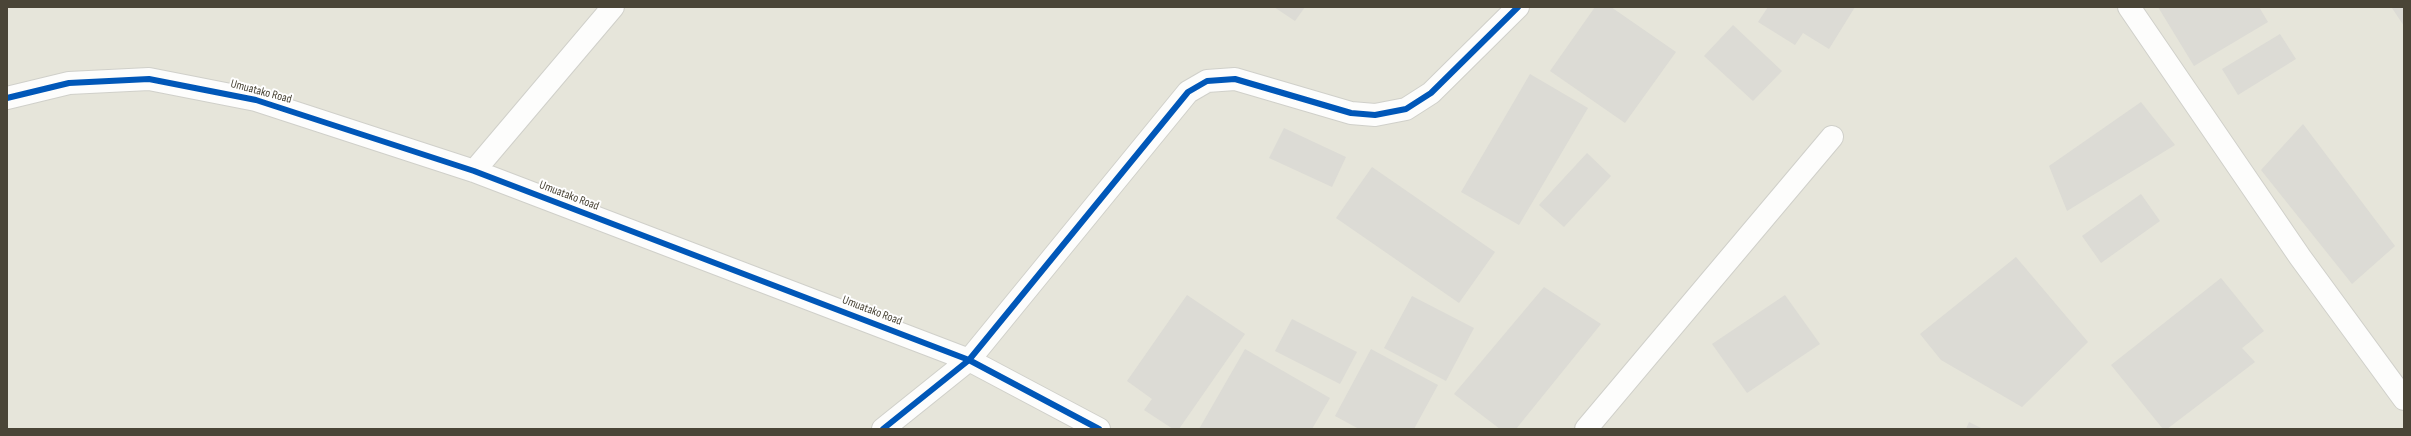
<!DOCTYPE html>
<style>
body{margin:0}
#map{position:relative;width:2411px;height:436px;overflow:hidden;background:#f2f2ed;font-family:"Sofia Sans Condensed",sans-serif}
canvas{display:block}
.frame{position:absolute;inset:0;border:8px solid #4a4537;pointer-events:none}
</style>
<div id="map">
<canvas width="2411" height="436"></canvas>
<div class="frame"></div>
</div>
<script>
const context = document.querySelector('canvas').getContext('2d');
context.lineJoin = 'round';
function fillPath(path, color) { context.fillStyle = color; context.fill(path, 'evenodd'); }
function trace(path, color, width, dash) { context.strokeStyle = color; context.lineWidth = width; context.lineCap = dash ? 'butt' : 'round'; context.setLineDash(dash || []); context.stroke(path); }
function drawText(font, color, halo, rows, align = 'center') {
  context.font = font + ' "Sofia Sans Condensed",sans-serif'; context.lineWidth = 4; context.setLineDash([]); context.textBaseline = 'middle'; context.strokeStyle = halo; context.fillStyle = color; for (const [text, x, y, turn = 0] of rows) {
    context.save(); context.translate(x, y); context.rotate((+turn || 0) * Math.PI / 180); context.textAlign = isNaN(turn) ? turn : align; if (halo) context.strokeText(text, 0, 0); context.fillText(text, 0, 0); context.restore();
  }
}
fillPath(new Path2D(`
 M7,7H2404V429H7Z`), '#e6e5da');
fillPath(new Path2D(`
 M1274,7H1305L1295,21Z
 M1595,7H1611L1676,52L1625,123L1550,71Z
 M1768,7H1855L1829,49L1803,33L1795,45L1758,22Z
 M2158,7H2259L2268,22L2194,66Z
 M2393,7H2404V26L2392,8Z
 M1733,25L1782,71L1753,101L1704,56Z
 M2280,34L2296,59L2238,95L2222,69Z
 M1530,74L1588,108L1519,225L1461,192Z
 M2141,102L2175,145L2067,211L2049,166Z
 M2303,124L2395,246L2352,284L2261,170Z
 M1284,128L1346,157L1332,187L1269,158Z
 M1587,153L1611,176L1564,227L1539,205Z
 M1372,167L1495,252L1459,303L1336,218Z
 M2141,194L2160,221L2101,263L2082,236Z
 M2016,257L2088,342L2022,407L1941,360L1920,334Z
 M2221,278L2264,331L2242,348L2255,362L2167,429H2163L2111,365Z
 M1544,287L1601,324L1516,429H1500L1454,394Z
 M1187,295L1245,334L1179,429H1173L1144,410L1152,399L1127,381Z
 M1785,295L1820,344L1747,393L1712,344Z
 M1412,296L1474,328L1446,381L1384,348Z
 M1292,319L1357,352L1340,384L1275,351Z
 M1245,349L1330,398L1312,429H1199Z
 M1371,349L1438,385L1414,429H1359L1335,416Z
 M1969,422L1983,429H1966Z`), '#dcdbd5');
const minor = new Path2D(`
 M2129,7L2300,257L2404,399
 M7,98L69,83L149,79L256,100L474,171L969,360L1099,429
 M474,171L613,7
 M883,429L969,360L1188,92L1207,81L1235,79L1351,113L1375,115L1406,109L1431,93L1518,7
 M1586,429L1832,137`);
trace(minor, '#d0d0ca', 24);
trace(minor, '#fdfdfc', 22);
trace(new Path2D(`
 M7,98L69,83L149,79L256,100L474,171L969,360L1099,429
 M883,429L969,360L1188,92L1207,81L1235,79L1351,113L1375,115L1406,109L1431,93L1518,7`), '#0057b8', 6);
drawText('12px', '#4a4537', '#fff', [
 ["Umuatako Road",261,92,15],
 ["Umuatako Road",569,196,21],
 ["Umuatako Road",872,311,21]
]);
</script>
